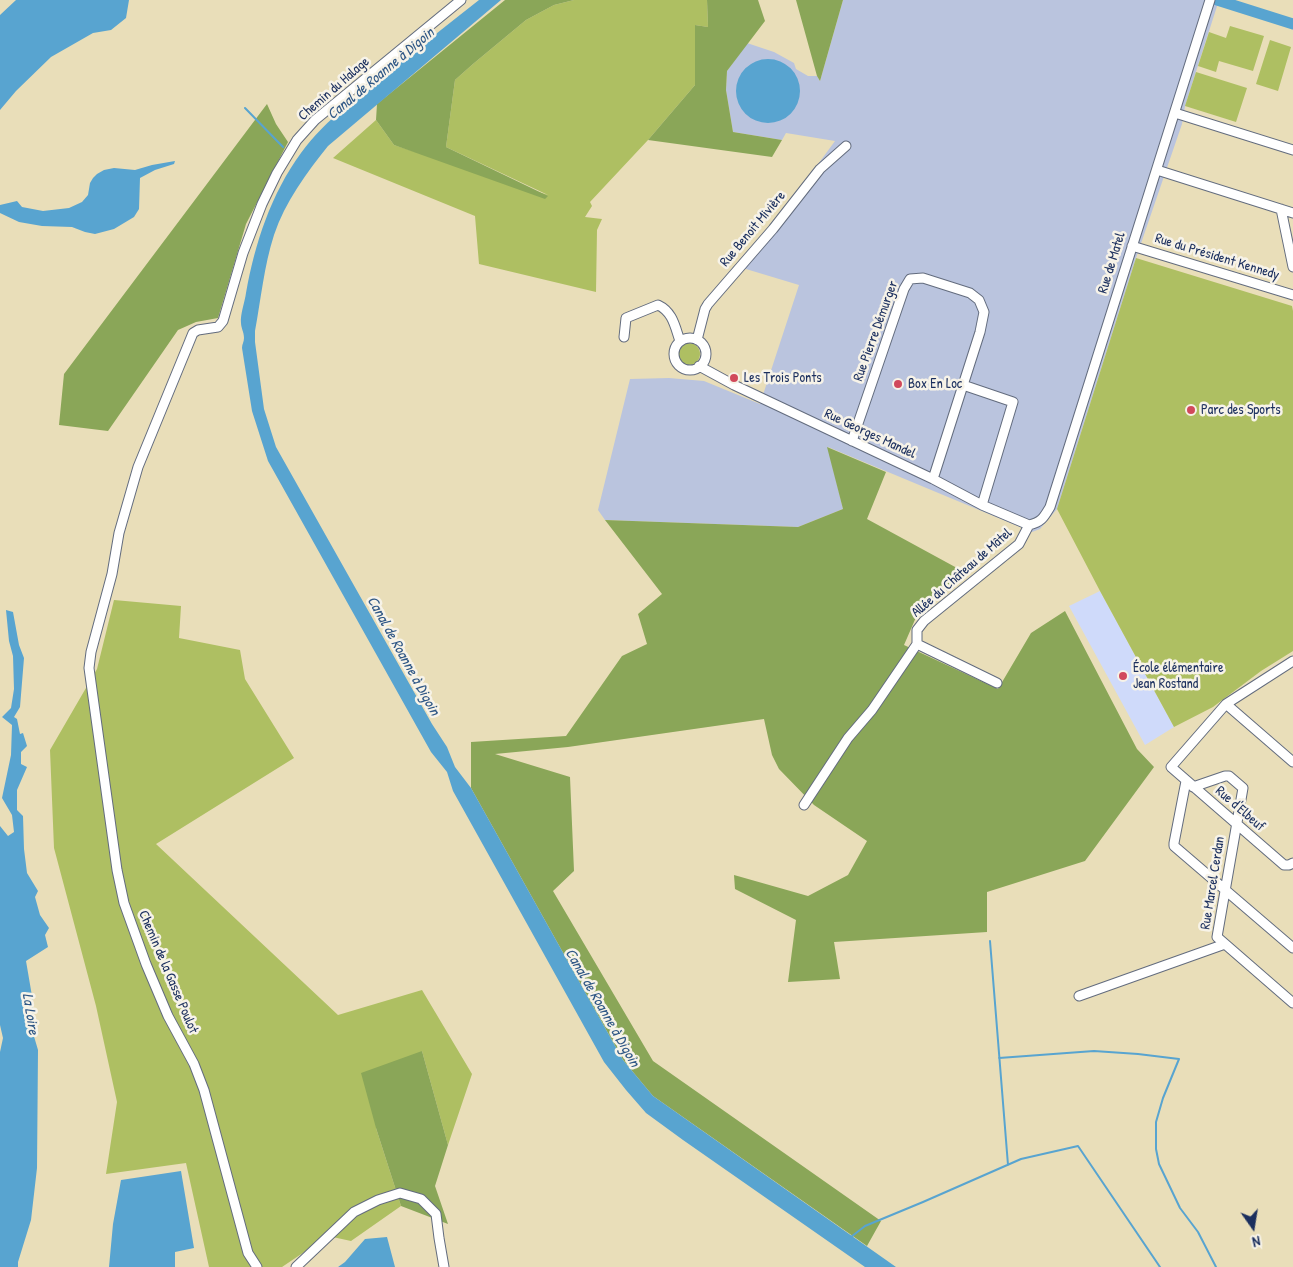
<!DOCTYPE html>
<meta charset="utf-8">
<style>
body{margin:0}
#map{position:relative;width:1293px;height:1267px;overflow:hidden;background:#e9deb9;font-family:"Patrick Hand",sans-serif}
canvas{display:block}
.north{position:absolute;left:1228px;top:1202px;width:50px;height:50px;-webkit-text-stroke:4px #f7f3e8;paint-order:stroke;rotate:167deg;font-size:14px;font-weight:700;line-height:20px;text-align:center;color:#1b2f5e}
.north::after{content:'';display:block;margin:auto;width:18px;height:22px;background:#1b2f5e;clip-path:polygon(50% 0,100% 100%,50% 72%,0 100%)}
</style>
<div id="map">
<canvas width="1293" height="1267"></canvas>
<div class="north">N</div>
</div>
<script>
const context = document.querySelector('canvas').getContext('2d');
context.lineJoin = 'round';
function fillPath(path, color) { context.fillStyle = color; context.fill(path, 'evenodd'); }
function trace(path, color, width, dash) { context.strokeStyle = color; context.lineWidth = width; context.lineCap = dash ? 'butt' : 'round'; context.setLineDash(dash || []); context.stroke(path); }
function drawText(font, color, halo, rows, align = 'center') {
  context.font = font + ' "Patrick Hand",sans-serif'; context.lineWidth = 5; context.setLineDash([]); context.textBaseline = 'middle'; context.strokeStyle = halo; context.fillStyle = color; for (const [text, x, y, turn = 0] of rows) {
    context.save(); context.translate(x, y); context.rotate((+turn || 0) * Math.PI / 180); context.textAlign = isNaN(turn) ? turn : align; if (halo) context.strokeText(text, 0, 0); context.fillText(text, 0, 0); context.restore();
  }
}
fillPath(new Path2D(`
 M1100,591L1174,727L1145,745L1069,606Z`), '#cfdafa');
fillPath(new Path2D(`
 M843,0H1219L1185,106L1182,124L1136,258L1057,509L1040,529L1032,532L828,447L843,509L798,527L605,520L598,510L630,379L669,378L704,381L760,404L799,285L736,266L780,216L835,141L786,133L782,140L733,132L726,90L727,71L747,43L774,52L794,63L796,69L808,76H817L820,81Z`), '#bac4de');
fillPath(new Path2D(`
 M574,0H707L708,27L695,25V85L648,140L590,202L592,206L585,217L602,219L597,230L596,292L479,264L475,216L333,158L376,120L394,145L548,195L446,147L455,80L473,64L526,20L554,5Z
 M1230,26L1264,36L1253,71L1219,61L1216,72L1198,66L1209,32L1226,38Z
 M1270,40L1291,47L1278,91L1256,84Z
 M1196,72L1247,88L1236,122L1185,106Z
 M1136,258L1292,306L1293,311V651L1261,671L1213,707L1174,727L1100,591L1057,509Z
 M678 354a11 11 0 1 1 22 0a11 11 0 1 1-22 0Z
 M114,600L181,606L179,638L240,650L245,679L294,758L156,844L338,1015L422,990L472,1074L448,1145L422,1051L376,1128L401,1206L351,1241L328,1236L282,1267H209L186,1163L106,1174L117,1102L96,1006L54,848L50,750L97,669Z`), '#aebf62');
fillPath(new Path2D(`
 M505,0H574L554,5L526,20L473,64L455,80L446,147L548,196L545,199L394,145L376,120L377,104Z
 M707,0H758L765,21L727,71L726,90L733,132L782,140L772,157L648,140L695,85V25L708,27Z
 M796,0H843L820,81L817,76Z
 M267,104L276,124L288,142L246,224L218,318L196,322L178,330L108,431L59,425L64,374Z
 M827,447L886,472L867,519L968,574L917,615L904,645L998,689L1031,633L1065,611L1137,749L1154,767L1085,861L987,892V932L834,942L840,979L788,982L796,920L735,889L734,875L808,896L848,875L867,841L814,805L779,769L772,755L764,719L568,747L495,754L570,777L574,871L553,891L653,1061L881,1221L867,1246L653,1096L623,1060L471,788V742L566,736L622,656L647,644L638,614L662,594L605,520L798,527L843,509Z
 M422,1051L448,1145L435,1186L448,1224L401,1206L376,1128L361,1073Z`), '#8aa658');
fillPath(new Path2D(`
 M16,0H129L126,18L111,30L93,33L51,57L16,91L0,110V15Z
 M479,0H501L328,146C307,172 285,202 274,235C264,266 261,299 255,331V342L264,409L276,447L432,724L447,747L455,767L471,788L623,1060L653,1096L896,1267H865L683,1140L646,1113L626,1090L604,1062L453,791L447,772L431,752L268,461L252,411L242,348C242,344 244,342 244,338C244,332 241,328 241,323C240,315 245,301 246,293C255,243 271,194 301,153C326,119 363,92 396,66C423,44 451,22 479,0Z
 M736 91a32 32 0 1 1 64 0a32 32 0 1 1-64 0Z
 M175,161L174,164L155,170L140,178L139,209L134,217L114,229L95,234L85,232L72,227L42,226L19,222L0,213V205L17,201L22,207L43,211L69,208L82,202L88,195L90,183L93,178L97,174L104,170L114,168L135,170L152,165Z
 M6,610L13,612L19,645L24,658L20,707L14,717L17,719L20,734L23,733L27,746L21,752V764L27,767L17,790V810L23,816L24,849L27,873L38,891L35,897L40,915L49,928L45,935L48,947L26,961L32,996L34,1021L33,1033L38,1050L37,1168L31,1220L18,1262V1267H0V1052L3,1038L0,1025V826L8,836L14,832L12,815L2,798L11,755L12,725L2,717L11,708L14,689L13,656L9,641Z
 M181,1171L194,1248L175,1252V1267H109L113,1224L121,1180Z
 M387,1237L395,1267H338L345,1262L365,1239Z`), '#58a4d0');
trace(new Path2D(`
 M245,108L283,147
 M990,941L1008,1165
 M999,1058L1094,1051L1138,1054L1179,1059L1163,1098L1156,1122V1149L1159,1164L1180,1208L1198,1232L1216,1267
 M851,1237L865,1226L923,1202L1021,1159L1078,1146L1160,1267`), '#58a4d0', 2);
trace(new Path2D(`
 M1217,0L1293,24`), '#58a4d0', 11);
const minor = new Path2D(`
 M1175,113L1293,150
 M1157,170L1293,213
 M1281,209L1293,267
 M1132,246L1293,295
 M624,337L626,318L658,305C673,312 675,327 680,341
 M674 354a16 16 0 1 1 32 0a16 16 0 1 1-32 0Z
 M697,340L705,309L708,304L773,229L820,169L846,146
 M699,366L734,385L933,479L982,505L1029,525
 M963,385L1013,402L982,505
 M852,441L904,289L910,279L923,278L970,293L979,300L984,312L980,332L933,479
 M1029,525C1042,522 1044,517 1050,507L1210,0
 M917,644L997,683
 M1293,661L1226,704L1171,767L1284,865H1289L1293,863
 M1226,704L1293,762
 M1186,781L1174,843V846L1293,948
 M1193,787L1225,776H1229L1243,788L1217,937L1293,1003
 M804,805L848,738L872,710L917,644V630L924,621L1019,544L1029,525
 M1079,996L1225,944
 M257,1267L248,1253L204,1090L194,1064L168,1016L146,964L124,903L117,870L89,668L91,652L112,574L119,533L138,467L193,333L198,330L218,327L223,321L243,253L262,204L277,173L297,140L315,120L461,0
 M296,1267L354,1212L378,1200L400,1193L421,1199L436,1214L439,1238L444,1267`);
trace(minor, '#636c7e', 11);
trace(minor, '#fff', 9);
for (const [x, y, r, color] of [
 [734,378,5,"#d1495b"],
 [898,384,5,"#d1495b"],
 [1191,410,5,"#d1495b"],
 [1123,676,5,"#d1495b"]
]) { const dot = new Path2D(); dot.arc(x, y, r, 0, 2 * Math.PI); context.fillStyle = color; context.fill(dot); trace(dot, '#f7f3e8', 2); }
drawText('14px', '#1b2f5e', '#f7f3e8', [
 ["Chemin du Halage",334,89,-41],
 ["Rue Benoit Mivière",753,229,-50],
 ["Rue du Président Kennedy",1217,257,17],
 ["Rue de Matel",1112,263,-73],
 ["Rue Pierre Démurger",876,331,-70],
 ["Rue Georges Mandel",870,434,25],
 ["Allée du Château de Mâtel",962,573,-41],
 ["Rue d'Elbeuf",1240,809,41],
 ["Rue Marcel Cerdan",1213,883,-81],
 ["Chemin de la Gasse Poulot",168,972,67]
]);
drawText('14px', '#1b2f5e', '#f7f3e8', [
 ["Les Trois Ponts",744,378],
 ["Box En Loc",908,384],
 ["Parc des Sports",1201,410],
 ["École élémentaire",1133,668],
 ["Jean Rostand",1133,684]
], 'left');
drawText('italic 15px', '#305886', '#f7f3e8', [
 ["Canal de Roanne à Digoin",381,74,-40],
 ["Canal de Roanne à Digoin",403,656,61],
 ["Canal de Roanne à Digoin",602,1008,60],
 ["La Loire",30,1014,81]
]);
</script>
